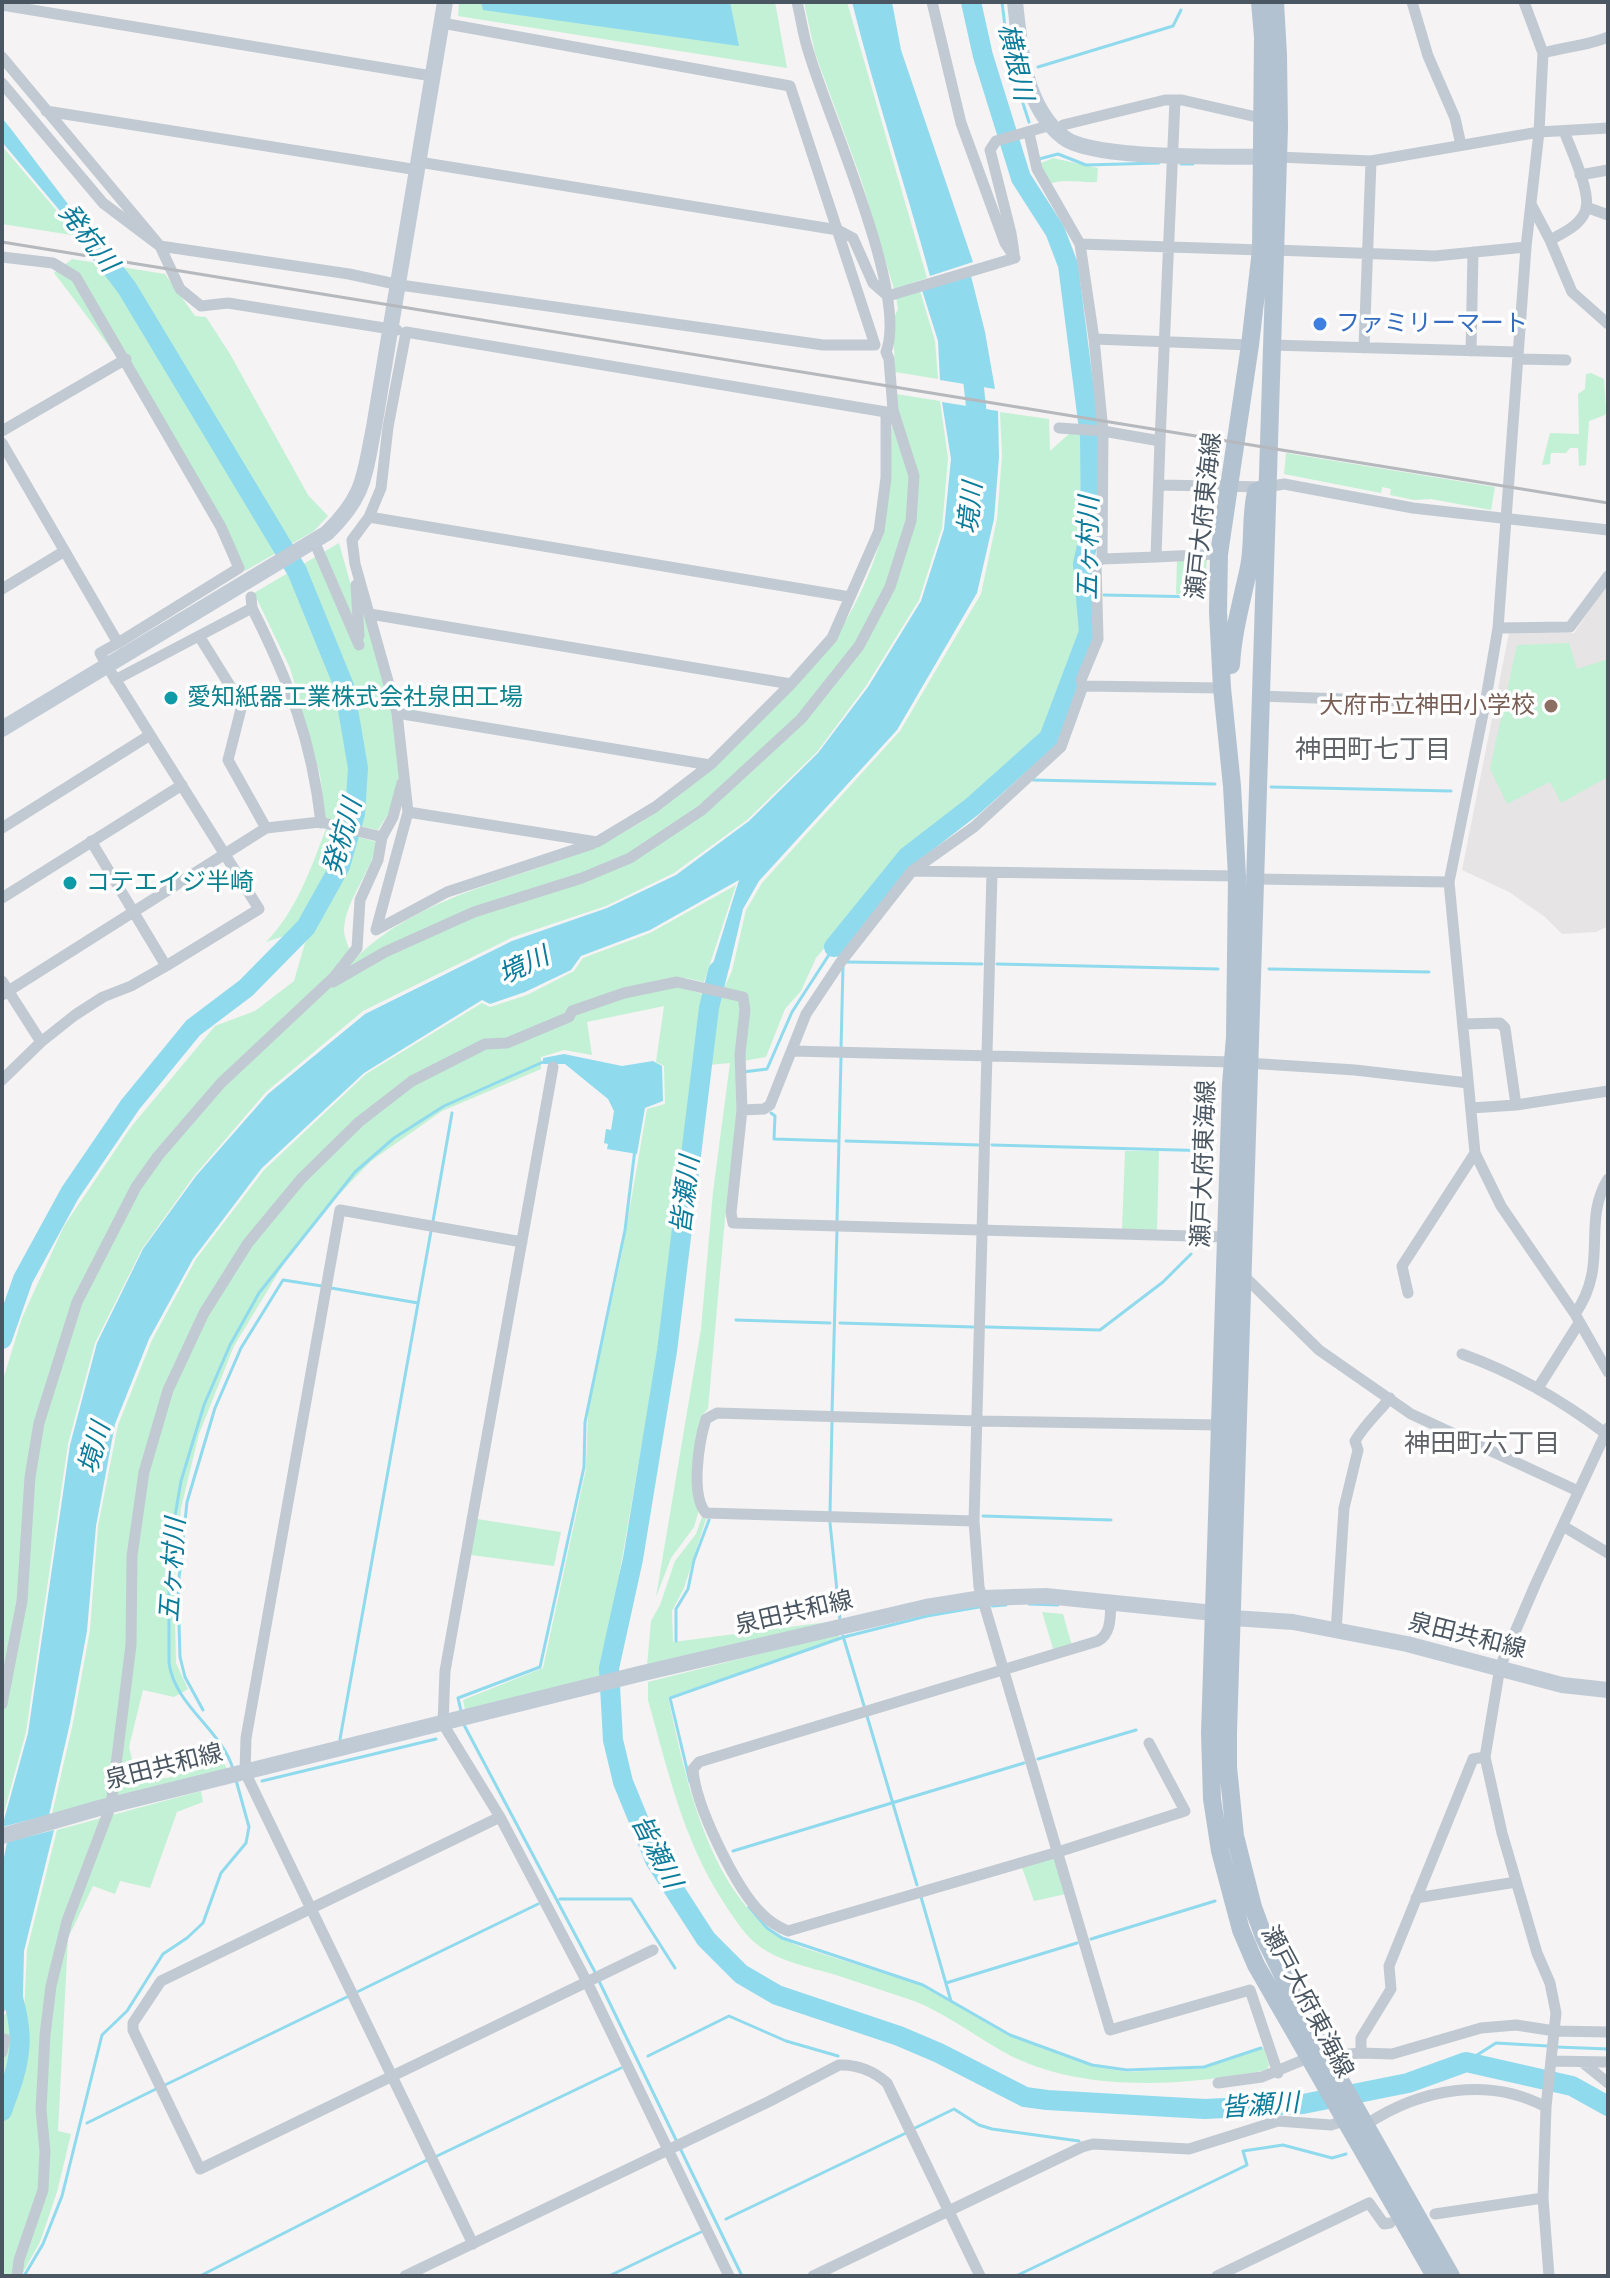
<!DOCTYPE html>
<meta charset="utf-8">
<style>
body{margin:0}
#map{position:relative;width:1610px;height:2278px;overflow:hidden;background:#f5f3f3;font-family:"Alegreya Sans",sans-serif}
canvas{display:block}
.frame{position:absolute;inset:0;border:4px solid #4a5661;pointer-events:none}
</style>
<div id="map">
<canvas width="1610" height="2278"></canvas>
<div class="frame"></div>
</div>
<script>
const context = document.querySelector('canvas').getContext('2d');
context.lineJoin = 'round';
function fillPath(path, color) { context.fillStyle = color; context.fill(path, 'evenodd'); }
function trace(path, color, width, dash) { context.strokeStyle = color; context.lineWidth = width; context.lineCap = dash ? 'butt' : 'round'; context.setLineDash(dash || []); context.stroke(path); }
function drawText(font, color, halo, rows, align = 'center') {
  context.font = font + ' "Alegreya Sans","Noto Sans JP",sans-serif'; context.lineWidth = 7; context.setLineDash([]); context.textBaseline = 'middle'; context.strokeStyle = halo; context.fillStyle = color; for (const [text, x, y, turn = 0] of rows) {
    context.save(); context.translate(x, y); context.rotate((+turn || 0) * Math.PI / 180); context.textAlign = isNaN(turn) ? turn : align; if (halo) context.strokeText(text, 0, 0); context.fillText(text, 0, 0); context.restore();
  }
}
fillPath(new Path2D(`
 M1608,583V926L1596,932L1562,934L1545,917L1509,892L1462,870L1509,633H1574Z`), '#e6e4e5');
fillPath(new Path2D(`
 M459,2H775L787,68L458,16Z
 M804,2H847L927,278L894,289L861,179L815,53Z
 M2,146L78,236L2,224Z
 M1053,158L1098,168L1097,182C1082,183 1062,178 1050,184L1039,164Z
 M72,259L165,274L195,316L206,317L230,354L308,495L328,516L314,531L245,571C196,465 125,365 54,273Z
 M920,291L935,341L938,379L895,372L893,320L898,309L896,297Z
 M1591,373L1604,379L1606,412L1605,415L1589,421L1586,465L1579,466L1578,448H1570L1566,453H1551L1550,464L1542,465L1550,433L1579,434L1578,394L1585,389L1586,374Z
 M896,394L940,401L948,458L942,528L919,600L866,686L817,752L747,820L674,873L606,906L513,937L363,1011L266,1092L194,1176L142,1249L95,1343L68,1444L26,1732L2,1820V1383L22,1318L64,1226L131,1127L215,1026L255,1011L294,981L305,943L342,877L358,837L377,842C372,872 345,900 344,930C344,939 351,952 354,960C420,894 512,882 594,847C672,814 729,752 785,691C801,674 822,657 835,638C855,608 874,568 882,533C893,487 888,440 896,394Z
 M1000,412L1049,419L1050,451L1071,432H1080L1087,528L1078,564L1084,631L1045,735L970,804L903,853L816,958L801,991L785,1009L766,1057L737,1062L738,1109L725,1218L708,1409L703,1414L694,1463L699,1510L694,1527L671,1558L656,1597L701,1329L713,1192L730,1063L708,1065L720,997L732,971L746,910L762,883L900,731L981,594L997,519L1002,456Z
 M1286,453L1495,487L1491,510L1431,499L1414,500L1390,495L1391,489L1382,487L1381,493L1284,474Z
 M339,543L352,589L366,614L393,714L400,774L390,811L378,830L325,818L320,775L290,668L254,593Z
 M1207,558L1204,595L1176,594L1177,559Z
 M1569,643L1577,669L1608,659V777L1561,803L1550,782L1507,804L1490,769L1517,645Z
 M326,829L344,833L322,886L296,932L266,942C297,910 310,870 326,829Z
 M736,885L704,982L686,978L683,988L703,994L665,1309L601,1681L466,1714L463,1700L543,1668L586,1469L588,1412L622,1253L647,1109L665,1104L664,1066L656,1062L664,1006L587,1022L592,1055L564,1050L541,1057V1069L442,1111L371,1161L323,1211L286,1260L234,1346L199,1434L181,1508L174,1585L176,1663L188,1689L174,1697L143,1690L129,1747L137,1779L167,1778L223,1761L228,1771L52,1814L73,1723L90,1630L98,1526L118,1425L152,1340L196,1259L264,1170L366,1074L482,1003L490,1007L527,995L574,971L583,958L650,933Z
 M1125,1151H1159L1157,1231L1122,1230Z
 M702,1517L706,1519L684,1588L672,1611L673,1642L836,1621L647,1666L651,1621L660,1605L675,1561L696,1534Z
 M477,1519L561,1532L554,1566L471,1555Z
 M1042,1612L1063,1614L1072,1646L1054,1652Z
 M839,1634V1638L668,1697C686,1781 712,1912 801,1947L923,1986L1009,2036L1092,2066L1128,2072L1204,2068L1264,2048L1269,2065L1267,2070C1187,2086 1086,2093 1011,2056C981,2040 941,2010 911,2000C886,1992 861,1983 836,1975C809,1967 775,1961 753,1941C742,1931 732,1915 724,1903C683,1840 668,1771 648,1700V1682Z
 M201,1791L203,1802L177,1812L150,1888L120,1881L115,1894L93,1886L68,1938L58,2131L71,2134L57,2192L40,2242L21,2276H2V2018L7,2012L12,2034L23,2035L27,1950L57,1830Z
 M1051,1856L1055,1859L1066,1894L1034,1901L1021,1865Z`), '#c3f1d5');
fillPath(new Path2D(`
 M481,2H730L739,46L483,10Z
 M852,2H892L901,50L973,262L930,276C905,184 875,94 852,2Z
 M2,118L11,129L96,241L82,237L2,142Z
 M971,276L985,332L995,389L940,380L938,341L922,290Z
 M942,402L998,411L999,457L994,519L977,593L897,730L759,881L743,909L729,969L722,986L707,983L739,880L650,930L581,956L571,970L525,992L490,1004L482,1000L364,1073L262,1168L193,1259L149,1339L115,1424L96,1526L87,1631L70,1723L49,1815L2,1827L28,1733L70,1445L97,1343L143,1249L196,1176L268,1094L365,1014L512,941L607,908L676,875L749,821L818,753L868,687L921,601L944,529L951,459Z
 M564,1054L622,1066L653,1061L662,1066L663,1101L645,1108L637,1154L607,1149L608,1144L604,1143L606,1129L611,1130L614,1111L608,1099L565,1064H543V1058Z
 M54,1830L24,1951L22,2033H13L7,2008L2,2014V1868L7,1842Z`), '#90daee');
trace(new Path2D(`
 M1002,2L1009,60L1029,122
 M1038,67L1173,26L1181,10
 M1039,159L1058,154L1086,165L1159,163
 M1181,164H1193
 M1104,595L1202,597
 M1020,764L1024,772
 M1033,780L1215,784
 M1271,787L1451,791
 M846,962L982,964
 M997,964L1218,969
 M1269,969L1429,972
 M841,1049L843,965
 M743,1072L767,1069L792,1012L834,947L840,958
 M771,1113L775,1116L774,1139L838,1141
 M846,1141L979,1145
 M992,1145L1215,1151
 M433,1221L452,1113
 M837,1221L841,1057
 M331,1288L418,1303
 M736,1320L830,1323
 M840,1323L973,1327
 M986,1327L1100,1330L1163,1282L1191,1254
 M832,1413L837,1229
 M830,1513L832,1421
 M983,1516L1111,1520
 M830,1523L840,1620
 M1029,1604L1058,1605
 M992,1606L1006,1605
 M843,1636L865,1709
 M676,1641V1609L688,1589L694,1560L709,1520
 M203,1710L185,1677L180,1657L178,1588L187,1502L215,1408L241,1348L283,1280L322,1286
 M461,1711L458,1698L540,1667L584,1467L585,1422L625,1230L635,1149
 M867,1716L917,1885
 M463,1723L596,1974
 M340,1739L431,1231
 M1038,1759L1136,1730
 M233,1769C221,1729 175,1706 169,1663V1551L181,1481L204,1405L230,1345L259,1293L355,1172L394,1138L444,1106L543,1062
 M262,1781L436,1739
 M690,1782L670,1698L844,1637L927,1616L979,1607
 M733,1851L1024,1763
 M921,1897L951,2001
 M560,1899H631L675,1968
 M749,1907L767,1928L782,1938L923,1985L1010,2035L1092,2065L1127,2070L1204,2067L1261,2048
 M1091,1939L1215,1901
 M599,1981L742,2276
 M946,1983L1077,1943
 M357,1992L538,1904
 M1556,2047L1608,2049
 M648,2056L729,2016L786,2041L838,2056
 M1466,2062L1496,2043L1548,2046
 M165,2085L349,1996
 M87,2123L156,2089
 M915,2128L954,2109L979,2125L992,2129L1079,2141
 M437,2156L621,2068
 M726,2219L906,2133
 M24,2276L43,2244L62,2196L102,2035L127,2011L163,1954L187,1938L203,1923L221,1873L246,1843L249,1827L236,1780
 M200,2276L427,2160
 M609,2276L703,2231
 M1016,2276L1247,2165L1243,2151L1283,2145L1332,2158L1346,2154`), '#90daee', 3);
trace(new Path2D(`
 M971,362L977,415L976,433
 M834,947L907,857L973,806L1049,738L1089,632L1083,564L1091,528L1090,437L1068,265L1055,231L1021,178L983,56L971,2
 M718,971L709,1008L667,1351L633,1559L609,1668L613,1740L623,1782L655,1860L706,1939L741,1974L777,1995L899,2036L939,2053L1025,2097L1047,2100L1205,2109L1303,2104L1408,2083L1466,2062L1572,2086L1608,2106
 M2,1339L23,1279L70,1193L130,1105L193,1028L246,988L306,927L340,866L355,814L358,768L344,686L297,571L127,288L76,221
 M2,1959C9,1987 23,2021 19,2051C17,2072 9,2091 2,2111`), '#90daee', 20);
trace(new Path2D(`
 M932,2L961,123L1005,243L1015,258
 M1412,2L1428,56L1455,118L1461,145
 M1524,2L1543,53L1539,132L1526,247L1498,628L1485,704L1449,882L1475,1153L1501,1206L1575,1314L1608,1372
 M2,5L432,76
 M1543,53C1564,47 1590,45 1608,37
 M2,57L160,246L180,289L201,306L228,303L397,330
 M2,83L103,203L160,246L349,274L400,285L823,345H875L790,86L442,23
 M46,111L418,170
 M1029,133L1037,169L1080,244
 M1059,133L1063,125L1165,100H1182L1261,118
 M1278,157L1371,161L1539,132L1608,128
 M419,162L838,230L853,238L873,283L888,296
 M1580,175L1608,170
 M1531,204L1550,240L1572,292L1608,324
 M1586,207L1608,215
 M1550,240C1563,233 1579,226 1585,212C1593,195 1570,148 1564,131
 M1275,250L1435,256L1526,247
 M1014,253L1011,233L990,150L996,141L1051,125
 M2,257L53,263L76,277L221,527L239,568L118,643
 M888,296L1015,258
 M406,332L886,412V478L879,531L832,638L791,684L710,765L655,807L597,842L408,812L397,713L355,564L352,540L369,517L381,488L388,427Z
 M1094,339L1250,345
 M1271,345L1518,352
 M1364,348L1371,161
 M1471,351L1473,252
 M1518,359L1566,360
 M1059,428L1103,431L1160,441L1156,557L1102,559
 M2,431L126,359
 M1160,441L1175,100
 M2,443L118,643L100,653L107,666L259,909L166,966
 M1159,485L1266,487L1284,484L1413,508L1608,530
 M369,517L850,597
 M314,541L359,645
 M1156,557L1219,554
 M356,585L359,636
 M2,589L63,552
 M251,597L252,608C289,682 312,740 321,823
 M370,614L791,684
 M1498,628L1570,627L1608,576
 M199,636L242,705L228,760L266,828
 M115,680L252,608
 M1222,688L1083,686L1081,680L1098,639L1096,563L1102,559L1103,431L1094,339L1080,244L1261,250
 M1259,696L1485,704
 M397,713L710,765
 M408,812L376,930L447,892L592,844
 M2,828L150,735
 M382,837L393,817L402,783
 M912,871L974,827L1061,747L1083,686
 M992,873L974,1521L979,1587L1110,2030L1250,1990L1278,2073
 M1255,879L1449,882
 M2,898L182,785
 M2,981L41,1042L2,1080
 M333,982L385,952L474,912L582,878L630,858L702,810L801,719L859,646L890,587L911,521L914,476L893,410L889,359L886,352C909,293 827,116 808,50C803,35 801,18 797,2
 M2,995L266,828L320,822L382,837L378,860L360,900L357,948L334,977L221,1083L158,1156L136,1187L77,1302L39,1423L30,1477L22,1601L2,1704
 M1463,1024L1500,1023L1505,1028L1516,1105
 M41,1042L75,1015L103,997L131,986L166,966L91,841
 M792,1051L1232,1062L1355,1070L1468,1083
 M553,1067L445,1671L443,1724L500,1817L587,1982L729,2276
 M1471,1108L1516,1105L1608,1091
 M742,1110L764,1109L770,1105L806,1014L840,963L912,871L1237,876
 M1242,1274L1319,1350L1411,1414L1578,1491
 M1408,1293L1402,1266L1475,1153
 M1575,1314C1610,1264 1581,1223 1608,1179
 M1462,1354C1515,1373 1560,1399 1605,1433
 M1538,1388L1579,1323
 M974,1521L706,1513C690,1495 699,1441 706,1419L717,1413L977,1421L1220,1425
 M1563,1526L1608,1553
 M1111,1601C1110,1616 1112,1633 1098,1641L699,1762L693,1769C695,1805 736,1889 762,1914C770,1922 778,1927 788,1931L1058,1852L1185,1811L1149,1743
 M1336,1632L1344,1508L1358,1450L1355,1441C1365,1424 1378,1413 1390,1398
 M500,1817L161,1981L133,2023V2030L200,2169L653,1950
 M1416,1898L1516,1882
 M2,2052L5,2039
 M1361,2053V2038L1391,1989L1389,1966L1473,1759L1485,1757
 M1327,2056L1361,2053L1392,2054L1481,2028L1516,2025L1555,2031L1608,2032
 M1551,2061L1608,2062
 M1582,2062L1608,2083
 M1218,2083L1262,2077L1308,2058
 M1367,2124C1420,2089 1488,2076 1546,2107
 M1435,2214L1543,2198
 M473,2244L245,1772L246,1738L340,1210L522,1242
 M17,2276L19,2260L43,2190L45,2151L41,2110L45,2035L51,1986L67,1921L111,1805L131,1645L132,1556L144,1472L168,1390L204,1313L248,1243L301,1179L359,1122L412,1081L485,1044L507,1043L569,1017L572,1011L624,993L677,982L743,997L745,1010L740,1054L742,1110L731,1213L733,1223L1226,1237
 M405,2276L768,2102L839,2065C856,2064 874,2071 887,2083L980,2276
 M813,2276L1082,2147L1093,2144L1189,2149L1278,2121L1331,2125L1344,2121
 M1217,2276L1369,2203L1384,2224L1390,2223
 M1549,2276L1543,2198L1546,2107L1556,2013L1550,1983L1537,1953L1502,1833L1485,1757L1500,1667L1536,1583L1608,1428`), '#c1cad2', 11);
trace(new Path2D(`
 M1015,2C1020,48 1024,106 1063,137C1092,161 1233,156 1275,157
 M2,729L327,533C365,496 364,477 374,427L445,2
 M2,1836L99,1808L639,1674L926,1607L982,1598L1046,1596L1214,1613L1233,1618L1293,1622L1407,1644L1562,1685L1608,1690`), '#c1cbd6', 16);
trace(new Path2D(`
 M1260,2L1263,37L1261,250L1250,345L1219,554L1218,612L1222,688L1232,786L1237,876L1235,1037L1231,1084L1210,1733L1212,1799L1220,1851L1241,1930L1256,1965L1435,2276
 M1275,2L1278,55L1279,128L1228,1732V1767L1235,1836L1253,1907L1264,1937L1300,2010L1451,2276
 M1231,665C1233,631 1242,600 1249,567C1254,542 1250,517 1256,492L1262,489`), '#b3c2d1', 18);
trace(new Path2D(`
 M2,242L1608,503`), '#b5b8bd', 3);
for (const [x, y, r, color] of [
 [1320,324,8,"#3f7fe0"],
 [171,698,8,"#0f9aa8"],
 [1551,706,8,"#8d6e63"],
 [70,883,8,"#0f9aa8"]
]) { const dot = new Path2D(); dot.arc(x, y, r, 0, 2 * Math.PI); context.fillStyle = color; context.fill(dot); trace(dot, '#fff', 3); }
drawText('24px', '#366cbe', '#fff', [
 ["ファミリーマート",1336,324]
], 'left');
drawText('24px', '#4a5661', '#fff', [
 ["瀬戸大府東海線",1204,516,-84],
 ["瀬戸大府東海線",1204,1164,-88],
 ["泉田共和線",794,1613,-13],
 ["泉田共和線",1467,1636,14],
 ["泉田共和線",164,1767,-14],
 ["瀬戸大府東海線",1307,2002,62]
]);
drawText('24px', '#0d838f', '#fff', [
 ["愛知紙器工業株式会社泉田工場",187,698],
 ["コテエイジ半崎",86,883]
], 'left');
drawText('24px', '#785e54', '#fff', [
 ["大府市立神田小学校",1535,706]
], 'right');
drawText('italic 26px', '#0c7c9b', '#fff', [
 ["横根川",1015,62,77],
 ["発杭川",88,238,52],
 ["境川",971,508,-84],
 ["五ヶ村川",1089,548,-89],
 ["発杭川",343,837,-74],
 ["境川",524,966,-25],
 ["皆瀬川",686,1195,-83],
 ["境川",95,1448,-74],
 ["五ヶ村川",173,1570,-86],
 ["皆瀬川",656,1852,63],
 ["皆瀬川",1260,2106,-4]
]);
drawText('26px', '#5f6368', '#fff', [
 ["神田町七丁目",1373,750],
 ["神田町六丁目",1482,1444]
]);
</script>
